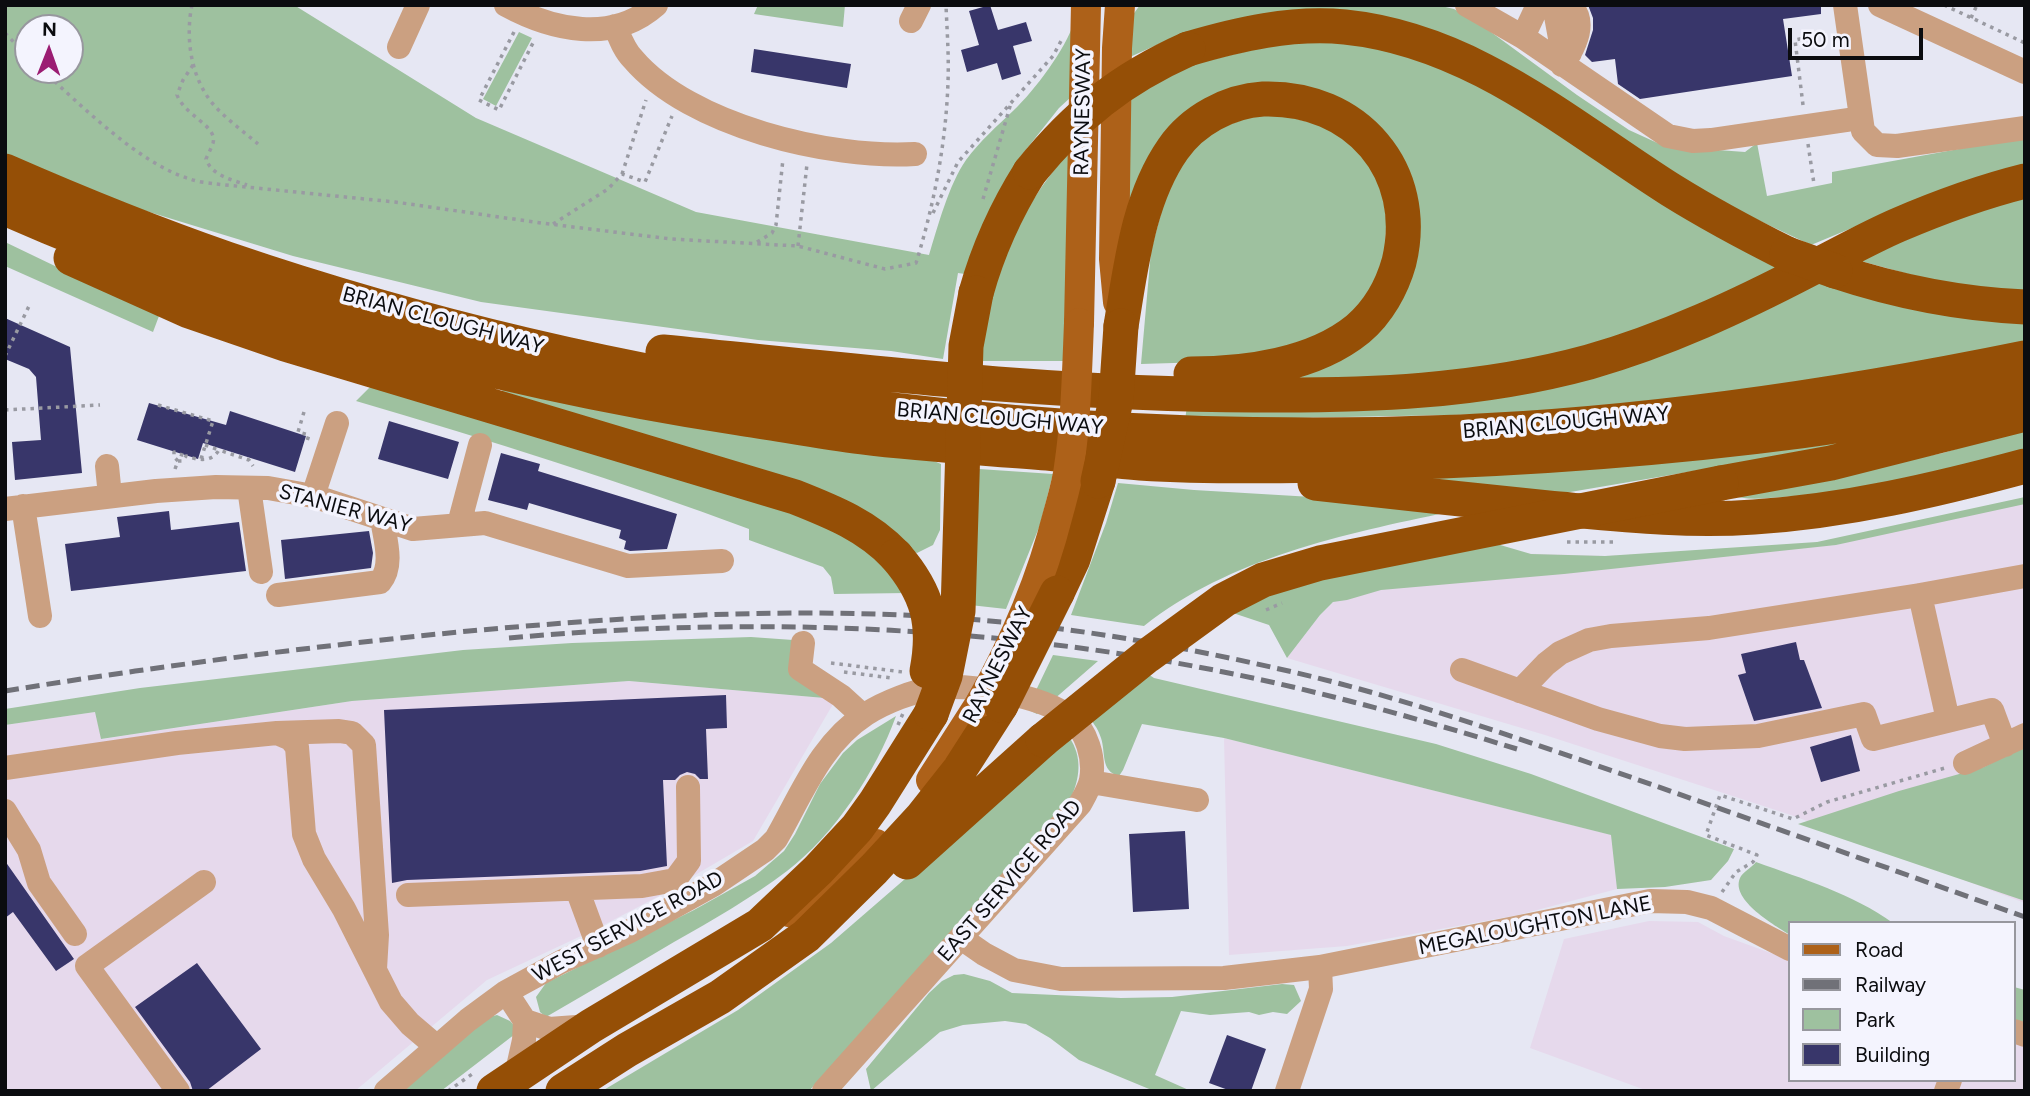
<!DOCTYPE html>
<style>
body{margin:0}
#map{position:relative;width:2030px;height:1096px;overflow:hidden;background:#e6e7f3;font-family:Figtree,sans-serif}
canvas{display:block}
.frame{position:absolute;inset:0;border:7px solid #0b0c0f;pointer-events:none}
.legend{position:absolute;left:1788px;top:921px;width:228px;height:161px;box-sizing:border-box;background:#f4f4fe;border:2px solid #97979e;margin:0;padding:9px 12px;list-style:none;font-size:21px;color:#0b0c0f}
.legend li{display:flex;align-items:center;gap:14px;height:35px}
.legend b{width:35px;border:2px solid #97979e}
.north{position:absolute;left:14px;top:14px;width:70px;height:70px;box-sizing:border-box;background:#f4f4fe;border:2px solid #97979e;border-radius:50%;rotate:1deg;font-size:19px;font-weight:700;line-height:28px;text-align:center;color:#0b0c0f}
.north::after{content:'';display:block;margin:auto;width:24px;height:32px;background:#9b1d73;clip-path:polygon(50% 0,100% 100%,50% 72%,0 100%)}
.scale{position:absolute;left:1788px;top:28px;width:135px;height:32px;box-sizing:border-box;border:4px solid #0b0c0f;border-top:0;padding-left:9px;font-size:21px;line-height:24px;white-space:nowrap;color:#0b0c0f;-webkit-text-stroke:5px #f4f4fe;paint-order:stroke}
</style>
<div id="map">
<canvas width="2030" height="1096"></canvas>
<div class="frame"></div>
<ul class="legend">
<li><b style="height:9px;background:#ad6119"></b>Road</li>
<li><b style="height:9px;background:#707178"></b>Railway</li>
<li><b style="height:19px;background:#9ec19f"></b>Park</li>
<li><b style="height:19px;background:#38366a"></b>Building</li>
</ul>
<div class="north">N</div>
<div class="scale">50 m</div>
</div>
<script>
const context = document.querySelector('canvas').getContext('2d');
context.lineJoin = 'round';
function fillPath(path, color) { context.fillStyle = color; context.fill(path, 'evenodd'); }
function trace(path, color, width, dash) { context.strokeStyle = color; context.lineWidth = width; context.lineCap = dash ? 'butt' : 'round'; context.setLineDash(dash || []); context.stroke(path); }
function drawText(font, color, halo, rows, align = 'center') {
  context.font = font + ' Figtree,sans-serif'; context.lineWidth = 7; context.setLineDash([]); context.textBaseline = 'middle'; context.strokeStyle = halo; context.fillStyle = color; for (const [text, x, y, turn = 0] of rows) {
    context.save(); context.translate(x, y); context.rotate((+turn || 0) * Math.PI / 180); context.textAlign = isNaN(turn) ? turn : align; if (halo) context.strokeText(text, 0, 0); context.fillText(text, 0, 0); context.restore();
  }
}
fillPath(new Path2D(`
 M2025,497V903L1791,815L1545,735L1287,658L1320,615L1361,575L1476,552L1605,556L1836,545Z
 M629,681L836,699L753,841L661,895L596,929L487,980L355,1091H5V725L95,712L102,739L352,701Z
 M1224,738L1628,839L1636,884L1518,915L1347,946L1229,955Z
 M1649,921L1698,922L1724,936L1790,960V1080H2014V1043L2025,1047V1091H1648L1530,1048L1564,939Z`), '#e6d9ec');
fillPath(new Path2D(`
 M5,5H294L476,118L696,212L929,255C938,226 949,184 966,160C980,141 997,126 1014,110C1034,91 1066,49 1074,22L1071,97L1059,108L1017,161L965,274L958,273L943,359L891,351L758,340L481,302L293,256L123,204L5,153ZM28,28H70V70H28Z
 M758,5H845L843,27L754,14Z
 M1140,5H1437L1454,9L1480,24L1577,95L1629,130L1664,146L1745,152L1757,143L1767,196L1832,183V172L2025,137V168L1888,213L1811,245L1724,204L1433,34L1161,43L1130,57L1132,16Z
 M519,32L532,38L496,106L483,99Z
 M1284,42H1352L1445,65L1780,267L1673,319L1564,355L1460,375L1286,382L1381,326L1390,151L1246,88L1133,202H1124L1128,98L1182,67Z
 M1266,111L1339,130L1380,176L1391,253L1352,320L1276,355L1206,362L1141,364L1151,251L1169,183L1201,135Z
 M1072,148L1064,361H981C993,271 1013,217 1072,148Z
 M2025,193V297L1978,293L1857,260L1903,238Z
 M5,242L159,316L153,332L5,266Z
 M1810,279L2025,318V346L1861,377L1557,413L1185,420L1187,406L1458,401Z
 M503,386L934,461L941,464L940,530L933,545L917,553L501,397Z
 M370,387L784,508L870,549L907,593L834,594L831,577L823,567L749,540V529C620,481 489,440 356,401Z
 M2025,428V452C1945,470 1865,492 1783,497C1765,498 1747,501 1730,495L1943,453Z
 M1894,437L1535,498L1357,479Z
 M979,469L1053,474L1040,525L1006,609L970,605Z
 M1118,483L1194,490L1329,498L1449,512C1344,534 1230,558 1144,626L1071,615L1106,523Z
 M2025,497V504L1836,545L1564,574L1381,590L1347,600L1333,602L1320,615L1287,658L1269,625L1227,611L1277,590L1490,542L1531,554L1605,556L1817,542Z
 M751,637L793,640L836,699L629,681L352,701L101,739L95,712L5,725V709L140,688L463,650L572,643Z
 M1053,655L1098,661L1037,714L1027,709Z
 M1148,674L1154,678L1436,744L1531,774L1734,849L1728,861L1711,880L1665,887L1617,889L1611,835L1224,738L1142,724L1123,770L1119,776C1100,771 1106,753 1101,738C1098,728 1092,721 1086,714Z
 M896,716C876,772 834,835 787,871C751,898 713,920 674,942C632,967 589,992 546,1017L540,1012L536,997L546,983L694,910L755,876L784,851L795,834L820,784L843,753L857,740Z
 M1069,737C1083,757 1080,779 1070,800L809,1091H602L738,1010L831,943Z
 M2025,746V901L1798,824L1899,791L1984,767Z
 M1756,862C1803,879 1853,894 1893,923H1790V935C1776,926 1730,900 1740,878C1742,873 1752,867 1756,862Z
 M964,974L990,981L1012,993L1121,998L1172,997L1282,984L1294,985L1301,1001L1287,1014L1273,1012L1259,1015L1249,1012L1210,1015L1181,1011L1155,1075L1191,1091H1154L1079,1060L1050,1038L1026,1024L1005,1021L963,1025L940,1032L871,1091L866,1069L929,993L942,981L954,975Z
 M2014,987L2025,990V1027L2014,1023Z
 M497,1015L510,1021L519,1031L441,1091H397L489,1017Z`), '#9ec19f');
fillPath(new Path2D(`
 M990,5L998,30L1026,22L1032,41L1013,46L1021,74L1002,80L997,63L967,72L961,50L979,45L969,11Z
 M1588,5H1821V14L1783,19L1792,76L1640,99L1618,84L1615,59L1592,62L1585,55L1593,30V18Z
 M754,49L851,64L847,88L751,72Z
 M5,318L70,347L82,473L15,480L12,442L41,440L36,377L29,369L5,359Z
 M149,403L226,425L230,411L306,436L295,472L203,443L198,459L137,440Z
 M389,421L459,442L448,479L378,459Z
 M501,453L540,464L538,471L677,514L667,549L630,551L624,549L626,541L619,538L621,530L529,503L527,510L488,500Z
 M169,511L171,530L239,522L246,571L71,591L65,544L120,537L117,517Z
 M369,531L373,553L371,568L285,579L281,540Z
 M1796,642L1800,660H1804L1822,708L1754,721L1738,675L1746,673L1741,654Z
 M726,695L727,728L706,729L708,779H700L695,774L687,772L680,775L675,780H663L667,866L640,871L407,880L392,883L384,710Z
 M1851,735L1860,771L1821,782L1810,747Z
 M1185,831L1189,909L1133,912L1129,834Z
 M5,861L74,959L56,971L13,912L5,918Z
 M197,963L261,1049L206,1091H193L190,1082L135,1007Z
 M1227,1035L1266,1049L1251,1091H1231L1209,1083Z`), '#38366a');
trace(new Path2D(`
 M192,5C185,38 191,78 213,104C226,119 243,131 258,144
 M1944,5L2025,43
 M1971,18L1977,5
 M514,32L479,100L499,110L535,39
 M5,33L28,57
 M193,65L183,80L177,95C185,116 218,126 213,143C211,149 208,154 206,159C211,175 232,180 247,185
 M42,70C81,105 139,164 190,179C198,182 208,183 216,184L395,202L541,223L671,239L798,246L885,269L916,263C934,205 946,143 948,82C949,56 947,31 946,5
 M1803,105L1795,40L1829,33
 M1808,144L1814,184
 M622,174L646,100
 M983,199L1011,103
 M933,213L958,162L1053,56L1061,41
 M553,224L608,189L622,174L645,182L672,116
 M757,242L772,233L776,225L783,159
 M798,246L807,164
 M5,356L30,304
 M158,405L213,421L201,459
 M5,410L100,405
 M304,412L298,432L309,435L306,444
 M205,445L219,450
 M178,461L174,457V452L185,456
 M175,469L178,461H182L186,456C198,460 211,463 219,450L249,460L253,466
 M1567,542H1615
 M1266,610L1282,603
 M831,663L903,672
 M844,672L892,678
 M1722,892L1736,872L1753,862L1757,855L1706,835L1720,795L1793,819L1827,802L1945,768
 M448,1091L475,1072`), '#999aa2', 3.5, [3.5, 5]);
trace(new Path2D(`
 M506,5C552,30 612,44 656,5
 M1467,5L1523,37L1668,136L1693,141L1711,140L1861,118
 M1554,5L1560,38L1570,53
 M1845,5L1863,131L1877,145L1897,146L2025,128
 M1880,5L2025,72
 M911,21L919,5
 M615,26C620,38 624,50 633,59C690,126 830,159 915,154
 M1523,37L1538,5
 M399,47L418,5
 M1562,65C1574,48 1588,23 1570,5
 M107,466L110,496
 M249,488L261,572
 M313,496L337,423
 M23,506L40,616
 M5,509L156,491L216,487L268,488L313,496L413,529L485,523L628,566L722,561
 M459,524L480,445
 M278,595L380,582C394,566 385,539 382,519
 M1920,595L1948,720
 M803,643L800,669L841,696L863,716
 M1462,670L1598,719L1660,736L1685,739L1758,736L1864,714L1873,739L1992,710L2005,745
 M1520,691L1546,664L1560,653L1589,640L1611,636L1709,628L1920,595L2025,576
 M277,733L339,731L352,733L364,745L377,935L375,969
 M1965,763L2025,735
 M5,768L177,743L277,733L291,739L297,747L304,834L314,859L344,909L391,1002L410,1024L437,1047
 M1091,782L1197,800
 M5,811L29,850L39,883L75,934
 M577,889L598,946
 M408,895L642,886L675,880L689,861L688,787
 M961,938L984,954L1014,970L1061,979L1224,978L1320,967L1650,901L1687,902L1711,908L1790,949
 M506,992L525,1021L524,1040L516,1076
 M525,1021L549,1029L590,1026
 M2014,1031L2025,1035
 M178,1091L87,966L204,882
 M386,1091L468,1020L506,992L561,962L630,931L713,885L765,850L776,839C802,794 820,744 866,714C885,702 913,691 935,688C969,684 1042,695 1069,717C1087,730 1095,759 1091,780C1089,789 1084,797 1080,804L824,1091
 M1287,1091L1321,989L1320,967
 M1946,1091L1950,1080`), '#cba081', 24);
trace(new Path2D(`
 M1118,302L1114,259L1117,48L1120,5
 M1079,323L1086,5
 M931,780L981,702
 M789,912C820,894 851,871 876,844`), '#ad6119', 30);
trace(new Path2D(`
 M1188,49C1239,34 1291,22 1345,27C1472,40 1567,124 1671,190C1708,213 1747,234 1787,254
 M5,171C78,203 152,233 227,259C622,394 1044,449 1461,432C1650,424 1839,396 2025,358
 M5,208C239,311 487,379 739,418C780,424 821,432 862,437C924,445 986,448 1047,453C1078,456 1109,461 1140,463C1222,468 1306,466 1388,463C1526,459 1664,449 1801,431C1876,421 1951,405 2025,390
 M71,258L189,311L285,344L795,497C833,512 868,526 896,556
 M1835,271C1898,292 1959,304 2025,307
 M976,293C988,250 1006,210 1030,172
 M1121,326C1131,267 1138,199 1173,149C1193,120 1229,101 1263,99C1356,96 1421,171 1399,262C1392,287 1378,312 1358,329C1314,365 1246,374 1191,374
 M663,352C859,371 1056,395 1254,395C1367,396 1479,392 1589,362C1666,340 1739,306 1810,269C1840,254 1868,238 1898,225C1940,207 1981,192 2025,181
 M1315,483C1393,492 1470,500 1548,508C1616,514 1685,522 1754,517C1846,511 1936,490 2025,466
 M1721,483L1831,463L2025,414
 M1057,593L1073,559L1098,481
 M907,862L1043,740
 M494,1091L591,1026L760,925L818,870L857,828L875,803L931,714
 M563,1091L627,1050L720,997L806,936L874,869L922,817L960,769L1001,705`), '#954f06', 35);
trace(new Path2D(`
 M509,638C759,615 1016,626 1262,680C1348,699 1433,723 1517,749
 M5,691C159,666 314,646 469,631C635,616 801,606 967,619C1071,627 1174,645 1275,668C1390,693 1502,733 1613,771C1750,819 1888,868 2025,917`), '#707178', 5, [14, 7]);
trace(new Path2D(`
 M898,725L904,711`), '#999aa2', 3.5, [3.5, 5]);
trace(new Path2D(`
 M981,702C1015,642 1041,581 1058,514C1062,499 1067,483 1069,467C1076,420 1077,371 1079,323`), '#ad6119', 30);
trace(new Path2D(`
 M1030,172C1076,115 1121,79 1188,49
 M1787,254L1835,271
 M1098,481L1116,400L1121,326
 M896,556C928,593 936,624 927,671
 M1001,705L1057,593
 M931,714L945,676L958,611L966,346L976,293
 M1043,740L1147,656L1224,600L1263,580L1320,563L1721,483`), '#954f06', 35);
drawText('21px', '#0b0c0f', '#f4f4fe', [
 ["RAYNESWAY",1083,112,-89],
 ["BRIAN CLOUGH WAY",443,321,15],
 ["BRIAN CLOUGH WAY",1000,419,5],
 ["BRIAN CLOUGH WAY",1566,423,-5],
 ["STANIER WAY",345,509,15],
 ["RAYNESWAY",998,665,-63],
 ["EAST SERVICE ROAD",1010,881,-49],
 ["MEGALOUGHTON LANE",1535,926,-11],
 ["WEST SERVICE ROAD",628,927,-28]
]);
</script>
